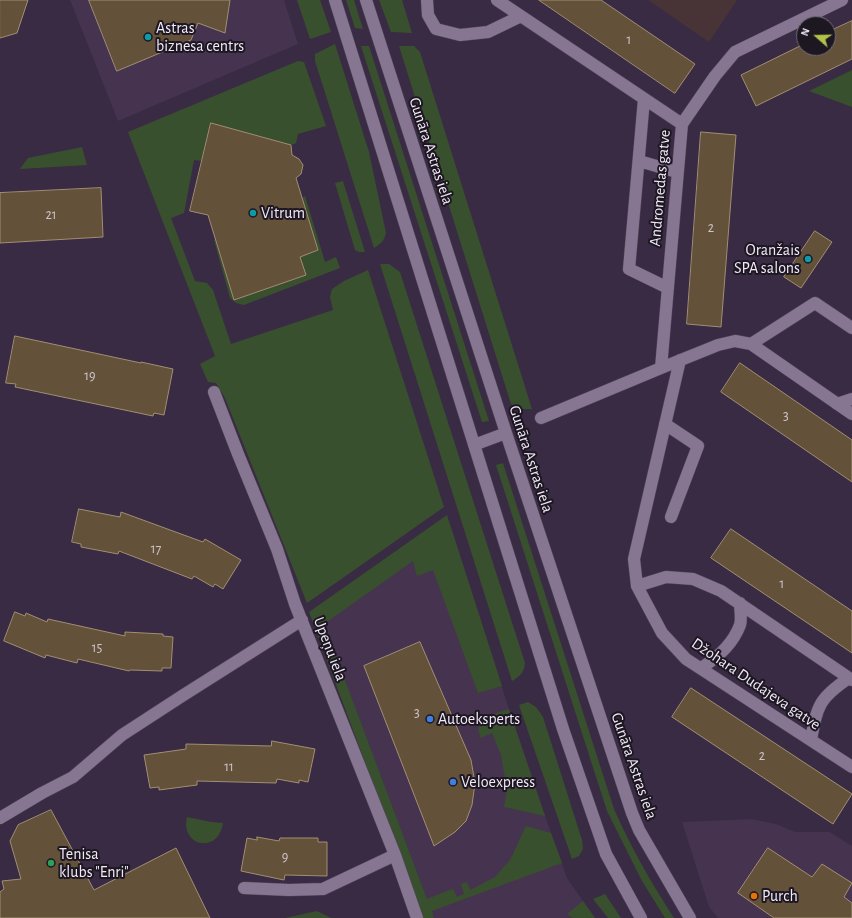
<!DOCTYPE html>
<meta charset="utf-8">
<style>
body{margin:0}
#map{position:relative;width:852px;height:918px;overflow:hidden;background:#392b43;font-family:"Alegreya Sans",sans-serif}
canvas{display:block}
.north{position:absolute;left:796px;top:16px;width:40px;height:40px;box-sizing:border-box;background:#1d1721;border:1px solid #726b77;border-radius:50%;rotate:290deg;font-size:11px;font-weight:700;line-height:16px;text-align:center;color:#f2e9f9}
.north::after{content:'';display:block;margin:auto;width:14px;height:18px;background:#b3c24b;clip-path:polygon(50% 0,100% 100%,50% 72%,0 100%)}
</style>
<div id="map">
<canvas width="852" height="918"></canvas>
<div class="north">N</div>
</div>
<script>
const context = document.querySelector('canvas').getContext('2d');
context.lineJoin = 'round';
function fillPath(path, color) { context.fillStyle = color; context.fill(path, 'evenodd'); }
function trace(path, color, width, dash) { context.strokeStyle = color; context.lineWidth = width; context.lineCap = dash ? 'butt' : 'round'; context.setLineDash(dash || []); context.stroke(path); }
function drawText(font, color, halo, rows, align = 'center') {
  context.font = font + ' "Alegreya Sans",sans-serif'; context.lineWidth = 4; context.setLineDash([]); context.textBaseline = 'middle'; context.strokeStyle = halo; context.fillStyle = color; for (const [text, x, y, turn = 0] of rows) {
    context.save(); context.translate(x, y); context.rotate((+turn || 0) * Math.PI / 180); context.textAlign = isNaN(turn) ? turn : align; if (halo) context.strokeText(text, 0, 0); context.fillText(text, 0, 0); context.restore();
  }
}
fillPath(new Path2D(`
 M70,0H284L298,44L118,121Z
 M452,530L509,709L551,833L567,878L595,918H434L322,620Z
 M751,819L776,824L795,832H830L852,846V918H718L709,907L682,822Z`), '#45334f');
fillPath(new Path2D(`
 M648,0H737L709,42Z`), '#483336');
fillPath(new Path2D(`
 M297,0H320L331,32L310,39Z
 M346,0H354L363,29L355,28Z
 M379,0H402L412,33L391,32Z
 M335,44L369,152L386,233C384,241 381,244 374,248L315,61V54Z
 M361,46H369L489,421L482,422Z
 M399,46H414L420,52L532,409H521L511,404Z
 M298,61L304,62L326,126L298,134L296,143L291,145L211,123L202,161L194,160L184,213L171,218L195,281L207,283L213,290L231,344L333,310L330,297L332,289L344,281L368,270L444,507L307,603L225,398L216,383L208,382L200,364L215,356L128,132Z
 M852,70V107L809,91Z
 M82,147L87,165L20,169L28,158Z
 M343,181L365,252H359L355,250L335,183Z
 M305,196L325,262L336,257L340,268L244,305L236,303L230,298L214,240H215L234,300L306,275L300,257L318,250L302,198Z
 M380,264H389L400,272L525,663C524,673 520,676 512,681Z
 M503,463L614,809C631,847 651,883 674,918H665L642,881L607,811L496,465Z
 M447,515L502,686L478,693L433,570L417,576L413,561L324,624L427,899L452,889L454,891L457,897L464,894L461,884L467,882L470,890L495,877L510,860L526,826L551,833L562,863L432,911L434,918H423L309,612Z
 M528,702L536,707L543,717L582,840L583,849L579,856L572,859L519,705Z
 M509,709L545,816L504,807L507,789L504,773L501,755L492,733L481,738L478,730L483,717Z
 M187,817L211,822L223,823C219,854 180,847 187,817Z
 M605,894L621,918H608L593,899Z
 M583,901L595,918H573L567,914Z
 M317,911L331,918H285Z`), '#39502e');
const building = new Path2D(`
 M0,0H28L17,33L0,38Z
 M89,0H230L225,33L198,23L191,40L117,71Z
 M539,0H601L695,64L675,93Z
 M852,21V59L756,106L741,75L804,44V48H828V32Z
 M211,123L291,145L292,155L299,159L303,165L301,174L296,178L318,250L300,257L306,275L234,300L208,215L190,211Z
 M701,132L736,135L721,327L687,324Z
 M101,188L103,237L0,243V193Z
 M815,231L832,242L801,288L784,277Z
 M15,336L141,363V362L173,369L164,415L154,413L153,416L15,387L16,384L6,383Z
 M740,363L852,440V482L721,392Z
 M79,509L120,517L121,512L203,542L205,539L241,560L223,589L215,584L213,587L194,576L192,579L119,551L118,554L81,547V544L72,542Z
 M731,529L852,611V653L711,558Z
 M15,612L25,616L26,613L47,622L48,619L125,636V632L163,634V636L173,637L171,668H162V671L130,670L129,671L78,659L77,663L46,655L45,658L4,641Z
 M420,642L471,760L475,783L472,805L466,821L455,832L434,846L364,666Z
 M691,688L852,794L833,824L672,717Z
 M272,741L315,749L308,782L299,780V783L277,779L276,783L197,781V785L159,790V787L150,788L144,755L186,749V744L271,746Z
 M51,810L94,890L176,848L210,918H0V892L4,889L2,881L21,879L10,841L18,825Z
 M257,837L279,841L280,838H318V842H327V876L285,875L284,880L241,871L247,838L257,840Z
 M768,848L812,877L822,864L852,883L844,897L852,903V918H774L738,893Z`);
fillPath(building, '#635239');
trace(building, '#a18e73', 1);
const street = new Path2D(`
 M427,0L428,15L436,29L460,35L488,32L521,16
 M497,0L682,124
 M644,99L629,269L668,288
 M639,161L677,172
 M751,344L815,303L852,328
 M680,360L634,559L637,586L662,633L686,659L852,767
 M661,368L682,124L715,76L735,52L842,0
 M214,392L238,454L277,549L295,604L395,855L417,918
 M837,404L852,399
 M541,418L661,368L718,345L735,341L751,344L852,414
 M665,424L698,446L671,517
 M637,586L666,577L693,579L721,591L852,680
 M701,668C717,658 733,644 740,625C742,619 740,610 740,603
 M811,740C817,706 819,698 849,678
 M0,818L42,793L73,777L122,735L182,696L302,620
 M244,888L289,890L323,889L395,855`);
const secondary = new Path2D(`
 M335,0L563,729L606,854L641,918
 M366,0L506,433L632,813L639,830L690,918
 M474,445L506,433`);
trace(street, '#52465b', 13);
trace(secondary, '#52465b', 13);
trace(street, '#867691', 12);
trace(secondary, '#867691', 12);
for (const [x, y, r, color] of [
 [148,37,4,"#0f9aa8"],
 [253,213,4,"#0f9aa8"],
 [808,259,4,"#0f9aa8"],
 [430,719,4,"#3f7fe0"],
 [453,782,4,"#3f7fe0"],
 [51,863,4,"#2e9e5b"],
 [754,896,4,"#e8710a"]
]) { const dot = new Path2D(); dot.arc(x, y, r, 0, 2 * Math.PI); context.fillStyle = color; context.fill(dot); trace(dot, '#1d1721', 1.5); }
drawText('14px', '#cec3c9', null, [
 ["1",629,40],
 ["21",51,215],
 ["2",711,228],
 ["19",90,376],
 ["3",786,416],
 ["17",156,549],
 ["1",782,584],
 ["15",97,648],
 ["3",417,713],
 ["2",762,756],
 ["11",229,767],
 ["9",285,857]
]);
drawText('16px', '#f2e9f9', '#1d1721', [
 ["Astras",156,28],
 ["biznesa centrs",156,46],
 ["Vitrum",261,213],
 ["Oranžais",800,250,"right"],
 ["SPA salons",800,268,"right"],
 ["Autoeksperts",438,719],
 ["Veloexpress",461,782],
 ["Tenisa",59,854],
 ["klubs \"Enri\"",59,872],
 ["Purch",762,896]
], 'left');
drawText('16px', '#f2e9f9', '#1d1721', [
 ["Gunāra Astras iela",431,151,72],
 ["Andromedas gatve",660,188,-85],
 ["Gunāra Astras iela",531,459,72],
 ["Upeņu iela",330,649,69],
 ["Džohara Dudajeva gatve",756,684,34],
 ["Gunāra Astras iela",634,766,71]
]);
</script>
